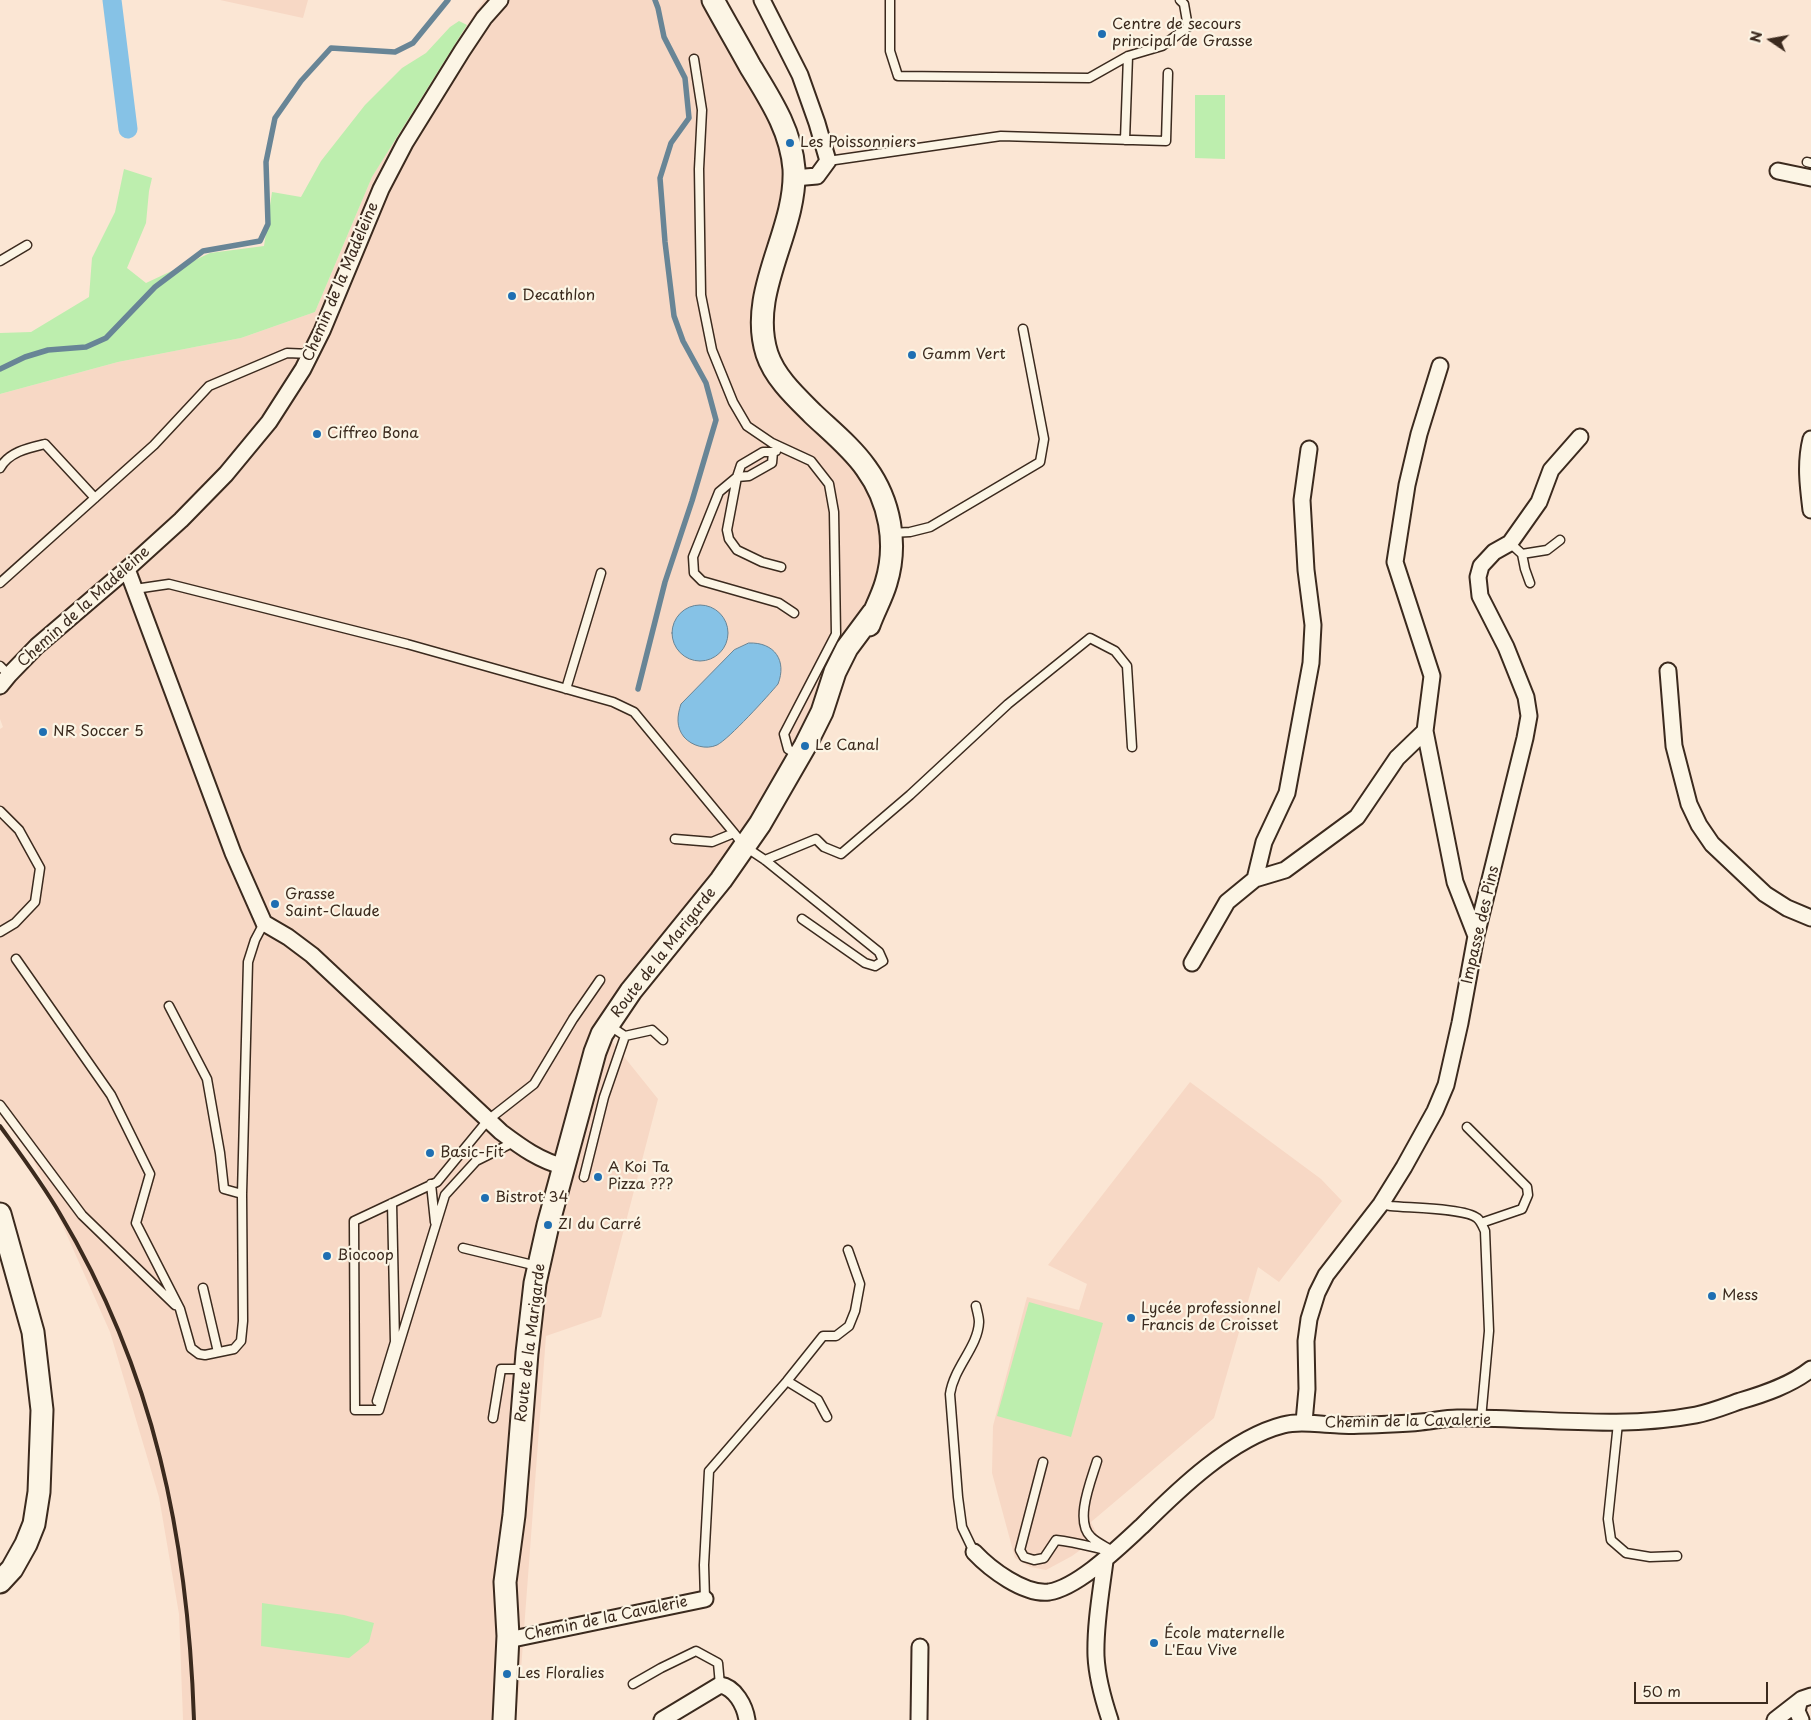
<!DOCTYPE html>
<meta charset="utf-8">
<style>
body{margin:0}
#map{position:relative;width:1811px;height:1720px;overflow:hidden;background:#fbe6d4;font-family:"Playpen Sans",sans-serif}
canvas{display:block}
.north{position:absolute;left:1746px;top:15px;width:50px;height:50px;-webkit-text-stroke:4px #fcf5e5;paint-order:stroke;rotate:282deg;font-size:14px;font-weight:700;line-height:20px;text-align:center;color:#3b2a1e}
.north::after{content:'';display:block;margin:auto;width:18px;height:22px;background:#3b2a1e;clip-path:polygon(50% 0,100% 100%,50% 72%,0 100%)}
.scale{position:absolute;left:1634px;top:1682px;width:134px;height:22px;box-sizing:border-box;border:2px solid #3b2a1e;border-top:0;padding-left:6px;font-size:15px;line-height:18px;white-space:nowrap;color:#3b2a1e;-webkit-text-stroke:4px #fcf5e5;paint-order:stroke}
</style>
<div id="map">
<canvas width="1811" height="1720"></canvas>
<div class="north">N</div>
<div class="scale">50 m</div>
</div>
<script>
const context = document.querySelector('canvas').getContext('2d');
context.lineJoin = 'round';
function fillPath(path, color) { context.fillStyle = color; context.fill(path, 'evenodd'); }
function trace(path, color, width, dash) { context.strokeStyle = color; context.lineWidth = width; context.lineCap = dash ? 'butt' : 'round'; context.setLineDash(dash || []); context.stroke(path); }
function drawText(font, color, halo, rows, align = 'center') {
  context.font = font + ' "Playpen Sans",sans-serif'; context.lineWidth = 4.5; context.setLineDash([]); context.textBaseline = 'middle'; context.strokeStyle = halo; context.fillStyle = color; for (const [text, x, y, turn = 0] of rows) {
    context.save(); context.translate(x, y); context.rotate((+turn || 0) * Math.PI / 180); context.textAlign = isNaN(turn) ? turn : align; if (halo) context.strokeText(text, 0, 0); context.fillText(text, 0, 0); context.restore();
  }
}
fillPath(new Path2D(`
 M220,0H308L303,18Z
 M484,0H716L794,162L772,279L768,352L884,503L887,598L756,817L605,1033L658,1099L601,1317L546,1336L520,1683L515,1720H183L179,1614L159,1497L110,1332L21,1132L0,1109V729L3,727L0,719V394L118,362L241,338L315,312L372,177L467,25Z
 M1190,1082L1321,1179L1342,1201L1279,1282L1258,1267L1214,1418L1091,1522L1098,1537L1072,1556L1046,1570L1030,1567L1015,1558L992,1473L993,1426L1027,1297L1079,1310L1087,1284L1048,1265Z`), '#f7d8c5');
fillPath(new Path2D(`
 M459,21L467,25L372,177L315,312L241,338L118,362L0,394V333L31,332L89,297L92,258L115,212L124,169L152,178L149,191L146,223L127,268L146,283L210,253L264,246L272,192L301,197L321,161L365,105L402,68L426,53L450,27Z
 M1195,95H1225V159L1195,158Z
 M1029,1302L1103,1323L1071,1437L997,1416Z
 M262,1603L344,1615L374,1623L369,1642L349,1658L261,1646Z`), '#bdeeae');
const water = new Path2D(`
 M672 633a28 28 0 1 1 56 0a28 28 0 1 1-56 0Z
 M749,643C775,642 787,661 778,684C768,696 729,739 717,745C706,750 692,746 684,737C676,727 677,716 681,704L734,650Z`);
fillPath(water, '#86c2e6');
trace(water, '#688596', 1);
trace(new Path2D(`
 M0,369L25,357L48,350L86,347L106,338L155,287L203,251L260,241L268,224L266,162L275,118L301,81L331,48L395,52L413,43L448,0
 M638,689L665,582L692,501L716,420L706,383L683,341L674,316L665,242L660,178L671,143L689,118L685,78L664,37L658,8L655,0`), '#688596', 5.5);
trace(new Path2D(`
 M112,0L128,129`), '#86c2e6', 19);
const lane = new Path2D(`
 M890,0V51L898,76L1089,78L1128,56L1162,46L1188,27L1184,4L1180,0
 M694,59L702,110L699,169L701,295L712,350L733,402L747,426L772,443L811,461L829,484L834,512L836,634L784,734L788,749L798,755
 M1125,140L1128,56
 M828,161L1001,136L1166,141L1168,73
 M1807,162L1811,163
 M0,261L27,245
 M776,451L773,452H763L741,465L737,477L727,530L729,539L737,550L762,562L781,567
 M773,452L772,463L749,476L737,477L719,492L693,557L694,573L702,581L779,603L794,613
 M0,468C9,452 28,448 45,444L95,498
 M891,533L910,532L930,527L1040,462L1044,439L1023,329
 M1510,543L1522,554L1525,569L1530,583
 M1522,554L1547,550L1560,540
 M0,583L154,445L209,386L287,353L311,354
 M135,589L169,584L407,644L613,702L634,712L734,833L712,842L675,839
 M0,666L9,675
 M566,689L601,573
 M0,811L19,830L40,868L35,902L15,923L0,932
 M734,833L744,846L765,860L879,952L883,961L875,966L865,963L802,919
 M765,860L816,839L824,847L841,854L910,795L1008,704L1090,638L1115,651L1127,666L1132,747
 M16,959L111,1095L150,1174L136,1223L180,1309L191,1348L199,1354L205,1355L234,1349L241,1341L243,1321L242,1194L248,962L255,940L264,923
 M169,1006L207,1079L220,1153L224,1189L242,1194
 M625,1036L652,1030L663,1040
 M0,1105L82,1215L175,1305
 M1467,1127L1527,1187L1528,1195L1522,1209L1481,1223
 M514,1142L476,1161L445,1195L379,1410H355L354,1221L437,1182L488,1120L534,1084L573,1019L600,980
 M584,1177L604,1097L625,1036L610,1026
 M431,1184L435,1222
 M1381,1204L1391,1206C1408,1208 1465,1208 1477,1218C1481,1221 1483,1227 1485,1231L1489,1331L1481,1419
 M463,1248L537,1266
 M203,1288L218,1352
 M787,1381L818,1400L827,1417
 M377,1401L395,1342L392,1203
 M493,1418L501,1369H524
 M1618,1423L1608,1519L1611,1540L1626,1553L1650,1557L1677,1556
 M1043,1462L1020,1550L1024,1557L1034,1560L1044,1558L1056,1540C1076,1542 1095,1548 1114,1552C1107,1547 1097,1543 1091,1537C1074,1521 1091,1481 1097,1461
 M974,1552L962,1527L958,1497L950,1394C954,1367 978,1347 979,1322C979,1317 977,1311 976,1306
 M705,1599L704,1565L709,1471L787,1381L823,1336H836L849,1326L855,1311L860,1284L848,1250
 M633,1684L661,1668L696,1651L718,1663L720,1685`);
const street = new Path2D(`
 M762,0L800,75L817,123L828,161L817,176L794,178
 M1778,171L1811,178
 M1440,366L1419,434L1407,485L1395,562L1432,676L1425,731L1455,882L1476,936
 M1811,439C1805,463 1808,486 1811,510
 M1309,449L1302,500L1306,570L1313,625L1311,663L1287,793L1264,842L1255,879L1285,870L1357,817L1397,758L1425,731
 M127,569L233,853L264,923L288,937L312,955L501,1132C521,1147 540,1161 565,1167
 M1668,671L1674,746L1689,804L1699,825L1712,844L1765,894L1787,908L1811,918
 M0,686L9,675L37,646L127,569L181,520L226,474L269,422L303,369L322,331L381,189L405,143L462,51L484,18L500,0
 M1192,963L1227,902L1255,879
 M1304,1422L1307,1389L1306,1341L1309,1319L1317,1293L1326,1275L1381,1204L1404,1167L1435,1111L1446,1085L1460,1023L1476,936L1525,738L1529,716L1526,697L1506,647L1480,596L1478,577L1481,566L1494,552L1510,543L1539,502L1551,470L1580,437
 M974,1552C990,1569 1024,1595 1049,1592C1079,1587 1120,1546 1142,1526C1179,1489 1232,1438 1283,1425C1301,1420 1320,1425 1338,1425C1348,1426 1359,1425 1370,1425C1387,1424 1404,1424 1421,1422C1433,1421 1445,1418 1457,1418C1537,1417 1616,1430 1696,1415C1711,1412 1726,1406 1740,1401C1764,1394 1791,1385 1811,1369
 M1105,1561C1101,1592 1095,1625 1096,1656C1097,1678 1103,1699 1110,1720
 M508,1640L705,1599
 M1799,1703L1797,1711L1801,1720
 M662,1720L720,1685C735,1687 745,1706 747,1720
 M919,1720L920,1647
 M1775,1720L1802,1699L1811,1696`);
const secondary = new Path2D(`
 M713,0C725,22 738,44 750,66C770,99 791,130 794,169C797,232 747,291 767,354C775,378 796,397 813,414C831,431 852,448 866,468C890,501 898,544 886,583C882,597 874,611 869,625
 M0,1214L33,1332L42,1410L39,1492L34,1524L26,1544L12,1569L0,1582
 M504,1720L508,1636L505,1582L514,1515L527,1353L535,1283L548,1225L595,1052L602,1034L631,991L721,880L760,824L805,746L822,712L835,672L847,648L873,613`);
trace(lane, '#3b2a1e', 11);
trace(street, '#3b2a1e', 19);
trace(secondary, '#3b2a1e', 25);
trace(lane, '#fcf5e5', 8);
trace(street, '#fcf5e5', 15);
trace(secondary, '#fcf5e5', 21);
trace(new Path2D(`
 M0,1126C21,1155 42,1183 60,1214C154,1371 188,1538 194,1720`), '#3b2a1e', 4);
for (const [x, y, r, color] of [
 [1102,34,5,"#1f6fb2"],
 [790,143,5,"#1f6fb2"],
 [512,296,5,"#1f6fb2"],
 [912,355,5,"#1f6fb2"],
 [317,434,5,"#1f6fb2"],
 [43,732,5,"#1f6fb2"],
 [805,746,5,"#1f6fb2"],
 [275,904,5,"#1f6fb2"],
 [430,1153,5,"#1f6fb2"],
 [598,1177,5,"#1f6fb2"],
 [485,1198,5,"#1f6fb2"],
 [548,1225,5,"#1f6fb2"],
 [327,1256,5,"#1f6fb2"],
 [1712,1296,5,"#1f6fb2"],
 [1131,1318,5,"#1f6fb2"],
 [1154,1643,5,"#1f6fb2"],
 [507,1674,5,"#1f6fb2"]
]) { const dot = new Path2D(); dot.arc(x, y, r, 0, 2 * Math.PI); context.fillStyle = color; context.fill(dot); trace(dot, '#fcf5e5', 2); }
drawText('15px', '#3b2a1e', '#fcf5e5', [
 ["Centre de secours",1112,25],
 ["principal de Grasse",1112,42],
 ["Les Poissonniers",800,143],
 ["Decathlon",522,296],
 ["Gamm Vert",922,355],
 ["Ciffreo Bona",327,434],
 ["NR Soccer 5",53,732],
 ["Le Canal",815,746],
 ["Grasse",285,895],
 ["Saint-Claude",285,912],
 ["Basic-Fit",440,1153],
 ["A Koi Ta",608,1168],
 ["Pizza ???",608,1185],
 ["Bistrot 34",495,1198],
 ["ZI du Carré",558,1225],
 ["Biocoop",337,1256],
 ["Mess",1722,1296],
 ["Lycée professionnel",1141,1309],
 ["Francis de Croisset",1141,1326],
 ["École maternelle",1164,1634],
 ["L'Eau Vive",1164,1651],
 ["Les Floralies",517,1674]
], 'left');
drawText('15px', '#3b2a1e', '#fcf5e5', [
 ["Chemin de la Madeleine",341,282,-67],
 ["Chemin de la Madeleine",84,607,-42],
 ["Impasse des Pins",1481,925,-77],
 ["Route de la Marigarde",664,953,-52],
 ["Route de la Marigarde",531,1343,-83],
 ["Chemin de la Cavalerie",1408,1422,-1],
 ["Chemin de la Cavalerie",606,1619,-12]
]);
</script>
